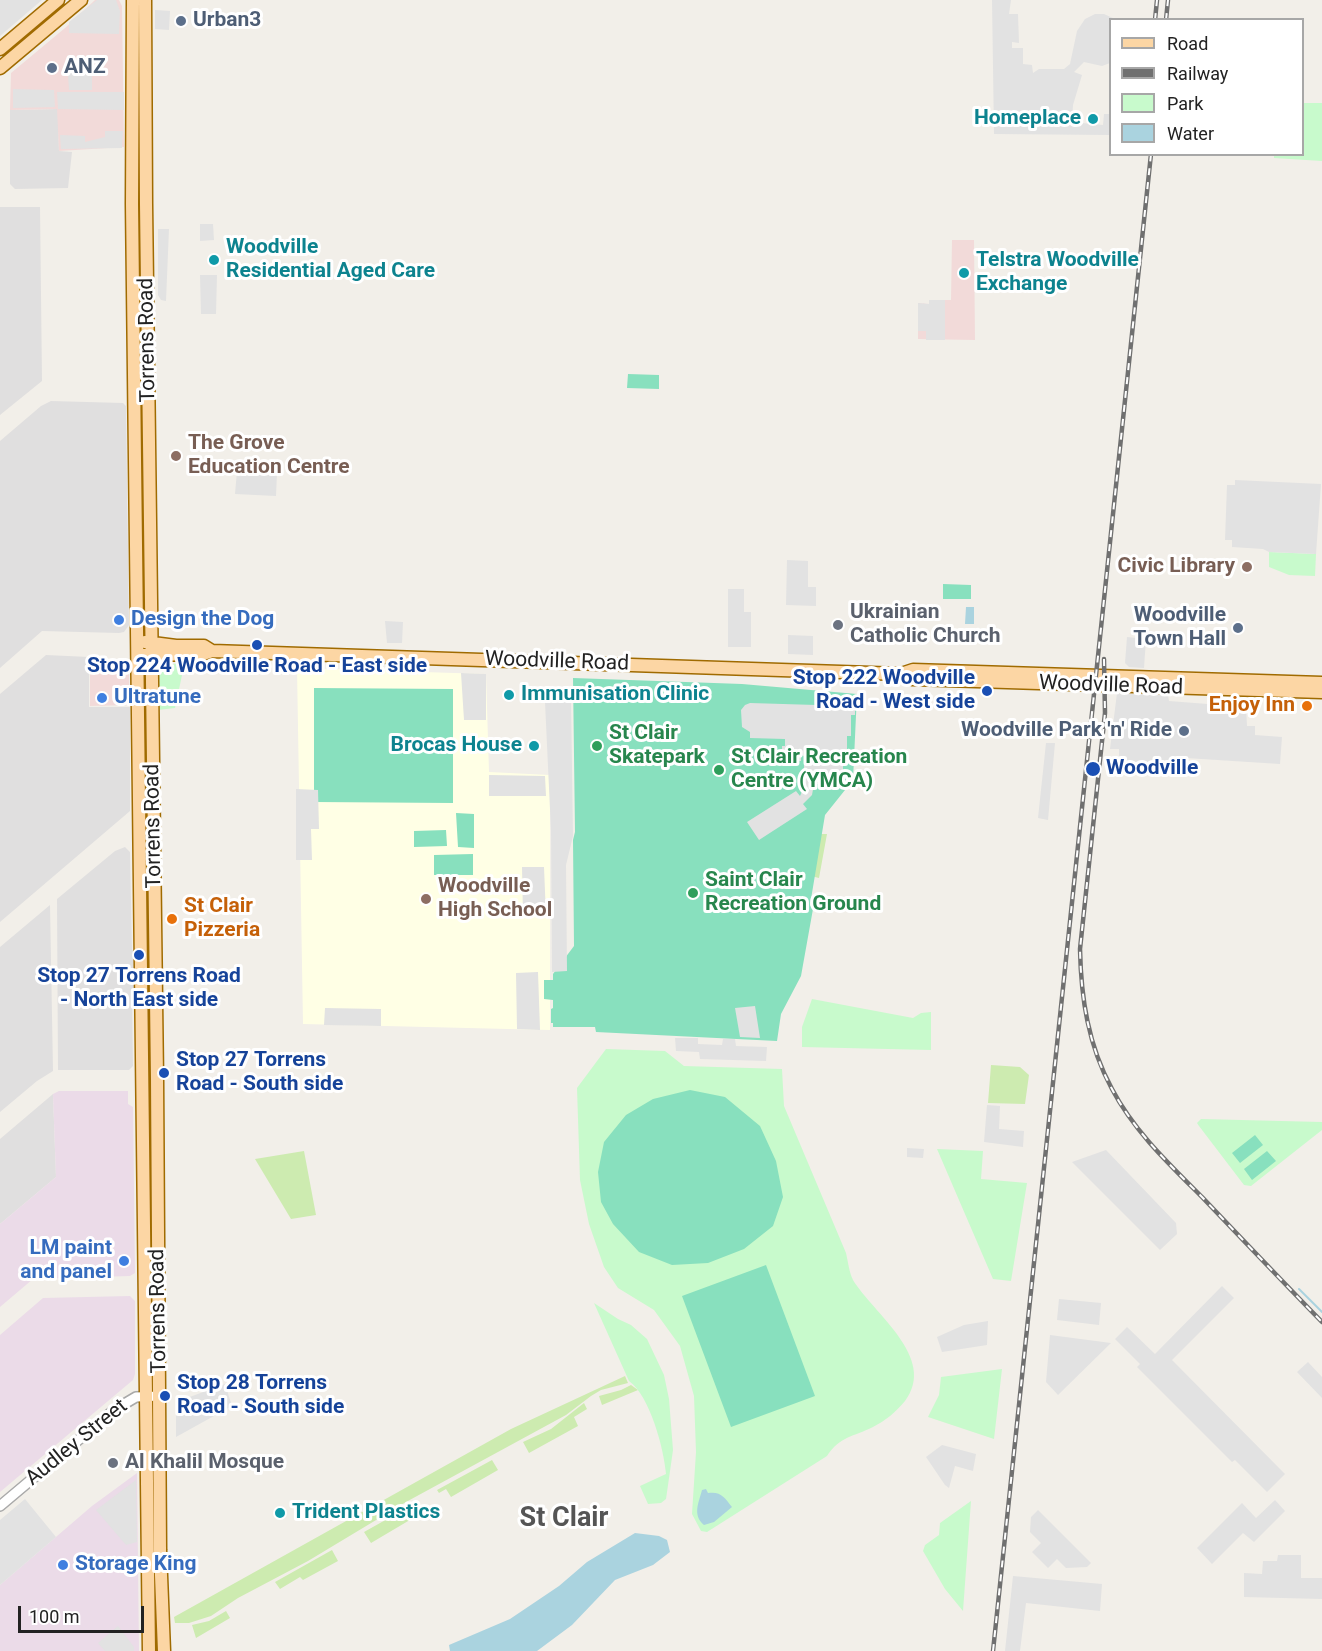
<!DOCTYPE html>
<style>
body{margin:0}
#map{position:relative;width:1322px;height:1651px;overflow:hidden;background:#f2efe9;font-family:Roboto,sans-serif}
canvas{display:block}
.legend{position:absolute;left:1109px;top:18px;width:195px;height:138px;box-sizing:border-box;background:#fff;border:2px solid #a7a7a7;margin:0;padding:8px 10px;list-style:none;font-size:18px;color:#222}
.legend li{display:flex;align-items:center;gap:12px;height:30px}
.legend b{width:30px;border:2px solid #a7a7a7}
.scale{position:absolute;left:18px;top:1606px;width:126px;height:27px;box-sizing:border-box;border:3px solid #222;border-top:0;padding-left:8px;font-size:18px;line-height:21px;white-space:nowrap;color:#222;-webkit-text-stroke:4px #fff;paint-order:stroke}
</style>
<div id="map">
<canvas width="1322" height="1651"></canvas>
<ul class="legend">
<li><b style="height:8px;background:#fcd6a4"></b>Road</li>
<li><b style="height:8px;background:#707070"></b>Railway</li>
<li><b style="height:16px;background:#c8facc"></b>Park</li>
<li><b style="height:16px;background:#aad3df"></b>Water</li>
</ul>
<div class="scale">100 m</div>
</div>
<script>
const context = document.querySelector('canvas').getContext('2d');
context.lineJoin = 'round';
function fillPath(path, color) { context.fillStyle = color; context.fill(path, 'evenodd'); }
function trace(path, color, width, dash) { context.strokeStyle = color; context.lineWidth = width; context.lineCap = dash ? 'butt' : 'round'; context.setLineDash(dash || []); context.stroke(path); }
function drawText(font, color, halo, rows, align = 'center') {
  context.font = font + ' Roboto,sans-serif'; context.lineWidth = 6; context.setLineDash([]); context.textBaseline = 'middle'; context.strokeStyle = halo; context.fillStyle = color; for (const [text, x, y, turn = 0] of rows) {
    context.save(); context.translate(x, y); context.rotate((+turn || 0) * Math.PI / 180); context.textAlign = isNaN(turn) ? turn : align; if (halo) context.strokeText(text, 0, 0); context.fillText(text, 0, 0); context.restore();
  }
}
fillPath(new Path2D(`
 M58,109L59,151L72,152L68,188L15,189L10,184V110Z
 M0,207H40L42,381L0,415Z
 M51,401L123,403L126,406L129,625L124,632L119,633L42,631L0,668V441L41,406Z
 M46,655L89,657V707H130V811L0,922V694Z
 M125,847L130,852L132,950H134L137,993L132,994L133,1066L129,1070H58L57,899L115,851Z
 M50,905L53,1071L37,1081L0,1112V947Z
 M53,1094L56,1177L0,1224V1139Z`), '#e0dfdf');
fillPath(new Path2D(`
 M95,0H119L122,6L124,147L59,151L57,109L10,110L11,73L65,28Z
 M952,240H974L975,340L918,339V303L929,304V300H951Z
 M90,657L120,661L129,669V705L90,706Z`), '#f2dad9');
fillPath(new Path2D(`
 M59,1091H128V1104L133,1107L135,1273L130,1276L33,1279L0,1307V1224L56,1177L53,1094Z
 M130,1296L135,1301V1374L133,1380L0,1492V1335L43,1298Z
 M137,1473L139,1651H0V1585L92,1506Z`), '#ebdbe8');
fillPath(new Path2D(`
 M297,668L486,674L489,772L550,775V1030L303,1024Z`), '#ffffe5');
fillPath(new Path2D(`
 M819,834H827L819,878L799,873Z
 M991,1065L1020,1067L1029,1075L1025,1104L988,1103Z
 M304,1151L316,1215L291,1219L255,1159Z
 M625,1376L628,1383L601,1390L591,1396L566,1415L406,1502L308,1561L238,1598L211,1616L189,1623H175L174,1617L511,1429Z
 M631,1385L638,1390L602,1405L599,1396L621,1390Z
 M584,1403L587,1409L574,1417L578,1426L529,1453L523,1442L551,1429Z
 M492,1460L498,1470L451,1497L446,1489L439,1493L437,1490Z
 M414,1504L420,1514L371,1543L364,1532Z
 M332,1550L338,1561L303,1580L300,1577L280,1589L275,1582Z
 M226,1611L230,1618L196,1638L192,1625L209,1621Z`), '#cdebb0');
fillPath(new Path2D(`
 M1303,103H1322V161L1274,158V155L1302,154Z
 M1269,552L1316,554L1315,576L1289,575L1269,567Z
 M185,661L175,708L158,710L157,679L166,666Z
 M812,999L913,1018L921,1013L931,1012V1050L802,1047V1027Z
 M606,1049L665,1051L684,1066L782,1069L784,1106L846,1253C848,1261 849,1272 853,1280C873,1313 938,1358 905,1401C896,1412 885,1421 873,1427C853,1437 840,1436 827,1456L707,1532L701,1531L692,1514L696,1452L694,1396L680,1346L654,1310L618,1288L604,1267L589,1224L580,1180L577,1088Z
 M1201,1119L1322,1122V1130L1251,1186L1244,1185L1199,1126L1197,1123Z
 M937,1149L983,1151L981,1179L1027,1183L1011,1281L993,1279Z
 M594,1303L618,1319L631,1325L647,1339L664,1375L669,1399L673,1450L666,1499L661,1503L648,1504L640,1486L666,1474C664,1449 650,1396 629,1381Z
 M1002,1369L994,1439L928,1417L939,1395L941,1377Z
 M971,1501L963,1611L945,1589L923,1551L925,1545L939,1535L940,1523Z`), '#c8facc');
fillPath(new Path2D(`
 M628,374L659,375V389L627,388Z
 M943,584L971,585V599H943Z
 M573,678L742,684L857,694L853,780L825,815L810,905L813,909L801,976L781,1014L777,1041L596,1032L595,1027H553V1023H551V1009L553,1008V1000L544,999V980H553V974L574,946L573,840L575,832Z
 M314,688L453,689V803L314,802Z
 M456,813L474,814V848L458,847Z
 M446,830L447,846L414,847V831Z
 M473,854V875H434V855Z
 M690,1090L725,1097L760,1126L776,1161L783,1197L773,1226L744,1249L708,1263L672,1265L639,1252L613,1224L601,1202L598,1172L604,1142L626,1115L653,1099Z
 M1255,1135L1263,1145L1240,1163L1232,1153Z
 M1267,1151L1276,1161L1252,1180L1244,1169Z
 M766,1265L815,1396L731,1427L682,1296Z`), '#88e0be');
fillPath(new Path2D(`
 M0,0H42L0,36Z
 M97,0H116L120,11L119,34L69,33V22Z
 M992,0H1011L1009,14H1018L1019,43L1012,42V48H1023V64L1032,65L1033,73L1039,69H1064L1070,64L1077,31L1085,19L1095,14H1104L1115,19L1110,20V63L1102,66L1084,62L1074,72L1082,75L1073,105L1072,122L1103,125L1104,114H1110V135L994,134Z
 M155,10L170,11L169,30L155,29Z
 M92,59V90H69L67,60Z
 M13,89L54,90L55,107L13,108Z
 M57,92H124V110L58,109Z
 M105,131H123L122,148L61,149L60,135L85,136V142L105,137Z
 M200,224H213L214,240L200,241Z
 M158,229H169L166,301L161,300L158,295Z
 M200,275H217L216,314H201Z
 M929,300H945V340H926V331H918V303L929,304Z
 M237,471L277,473L276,496L235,494Z
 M1235,480L1321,484L1316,554L1269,552L1263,549L1232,547V540H1225L1227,485H1235Z
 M787,560L808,561V587H816V606L786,605Z
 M728,589H744V612H751V647H728Z
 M385,621L403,622L402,643H387Z
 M788,635L813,636V655L788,654Z
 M1127,637L1146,639L1144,668L1129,667L1125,663Z
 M461,673L486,674V720H464Z
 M1117,693L1168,695L1169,701L1246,707L1247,726H1255V735L1282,737L1280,764L1170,757L1168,767L1119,765V749H1110Z
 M571,699L573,836L566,865L567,971L552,972L551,831L545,702Z
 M817,699L855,700V715H851V736H847V757H843V778H840L839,784H814L812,795L803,804L807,809L759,840L747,822L796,791L800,796L804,787V756L801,755V761L785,760V754H782V746H785V739L750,738V732L742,727L741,710L745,705L750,703L816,705Z
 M1046,743H1055L1048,820L1038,818Z
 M489,775L545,776L546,796H489Z
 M296,789L318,790L319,829H311L312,860H296Z
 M522,867H544L546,916H523Z
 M538,972L540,1030L517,1029L516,973Z
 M755,1006L760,1038L740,1037L735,1008Z
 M325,1008L381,1009V1026L324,1025Z
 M675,1038H698V1044L722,1045L723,1039H735L736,1046L767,1047L766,1061L700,1059L699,1052L676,1051Z
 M987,1105L1000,1106L999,1129L1024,1131L1023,1147L984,1142Z
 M907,1148L924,1149L923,1158L907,1157Z
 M1106,1150L1176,1223L1177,1234L1160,1250L1072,1162Z
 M1222,1286L1234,1298L1172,1360L1285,1474L1267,1492L1235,1460L1232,1462L1137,1367L1140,1364L1115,1339L1127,1327L1155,1354Z
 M1059,1299L1101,1303L1099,1325L1057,1320Z
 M988,1321L987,1345L942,1352L937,1337L964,1325Z
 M1050,1335L1111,1343L1058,1395L1046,1382Z
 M1308,1362L1322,1377V1398L1297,1372Z
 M225,1384L232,1406L176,1437V1402Z
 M942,1445L976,1454L973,1471L955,1466L949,1488L945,1485L926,1457Z
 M136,1480L137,1542L126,1545L96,1510Z
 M25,1499L56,1537L0,1585V1520Z
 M1275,1500L1285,1511L1254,1542L1243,1533L1212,1564L1197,1548L1242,1503L1256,1518Z
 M1038,1510L1091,1563L1087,1567L1066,1568L1057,1559L1048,1568L1032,1552L1041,1543L1030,1532L1031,1517Z
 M1278,1555H1301V1578H1322V1599L1244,1597V1573L1262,1574L1263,1561H1277Z
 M1013,1576L1102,1584L1100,1611L1026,1603L1020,1651H1005Z
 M118,1626L134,1647V1651H105L98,1643Z`), '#e2e2e2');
fillPath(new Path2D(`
 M966,607H974V624H965Z
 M706,1489L708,1493C721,1491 725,1498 732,1507L714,1522L704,1525C692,1515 699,1502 702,1490Z
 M635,1533L659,1536L667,1540L670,1552L653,1565L615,1580L572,1625L537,1651H450L449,1645L510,1619L559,1586L587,1562Z`), '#aad3df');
trace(new Path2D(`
 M1299,1289L1322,1312`), '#aad3df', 2);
const minor = new Path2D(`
 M0,1506L114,1410L136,1397L160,1396`);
const major = new Path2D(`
 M133,0L132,204L149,1651
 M145,0L146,204L157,1078L160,1550L164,1651
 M0,49L58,0
 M0,68L81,0
 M145,642L176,646H204L212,651
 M144,655L203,654L212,651L901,674L913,679L1322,692
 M901,674L913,670L1322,683`);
trace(minor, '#a9a9a9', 12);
trace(major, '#a06b00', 15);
trace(minor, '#fff', 9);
trace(major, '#fcd6a4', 12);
const rail = new Path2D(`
 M1155,20L1157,0
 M1166,20L1168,0
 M1104,659L1105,713L1080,949C1081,998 1088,1045 1112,1089C1134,1131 1169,1164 1202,1197C1242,1239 1282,1281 1322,1322
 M993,1651L1151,154`);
trace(rail, '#707070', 4.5);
trace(rail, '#fff', 2, [7]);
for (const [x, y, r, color] of [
 [181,21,6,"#5c6f8a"],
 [52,68,6,"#5c6f8a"],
 [1093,119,6,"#0f9aa8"],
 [214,260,6,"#0f9aa8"],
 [964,273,6,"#0f9aa8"],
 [176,456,6,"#8d6e63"],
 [1247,567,6,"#8d6e63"],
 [119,620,6,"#3f7fe0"],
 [838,625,6,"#6b7280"],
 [1238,628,6,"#5c6f8a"],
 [257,645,6,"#1a4fb4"],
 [987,691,6,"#1a4fb4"],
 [509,695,6,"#0f9aa8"],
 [102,698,6,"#3f7fe0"],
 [1307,706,6,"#e8710a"],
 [1184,731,6,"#5c6f8a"],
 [534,746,6,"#0f9aa8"],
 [597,746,6,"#2e9e5b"],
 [1093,769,8,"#1a4fb4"],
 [719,770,6,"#2e9e5b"],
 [693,893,6,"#2e9e5b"],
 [426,899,6,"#8d6e63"],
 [172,919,6,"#e8710a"],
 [139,955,6,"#1a4fb4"],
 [164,1073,6,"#1a4fb4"],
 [124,1261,6,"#3f7fe0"],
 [165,1396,6,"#1a4fb4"],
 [113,1463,6,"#6b7280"],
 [280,1513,6,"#0f9aa8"],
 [63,1565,6,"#3f7fe0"]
]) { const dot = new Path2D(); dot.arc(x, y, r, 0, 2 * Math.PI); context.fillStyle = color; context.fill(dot); trace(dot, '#fff', 2); }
drawText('bold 21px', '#4e5e75', '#fff', [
 ["Urban3",193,21],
 ["ANZ",64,68],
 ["Woodville",1226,616,"right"],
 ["Town Hall",1226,640,"right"],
 ["Woodville Park 'n' Ride",1172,731,"right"]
], 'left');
drawText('bold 21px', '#0d838f', '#fff', [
 ["Homeplace",1081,119,"right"],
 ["Woodville",226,248],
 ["Residential Aged Care",226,272],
 ["Telstra Woodville",976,261],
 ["Exchange",976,285],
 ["Immunisation Clinic",521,695],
 ["Brocas House",522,746,"right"],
 ["Trident Plastics",292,1513]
], 'left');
drawText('21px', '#222', '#fff', [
 ["Torrens Road",148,340,-91],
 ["Woodville Road",557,662,2],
 ["Woodville Road",1111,686,2],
 ["Torrens Road",154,826,-91],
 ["Torrens Road",159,1311,-91],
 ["Audley Street",77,1443,-39]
]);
drawText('bold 21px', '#785e54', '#fff', [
 ["The Grove",188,444],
 ["Education Centre",188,468],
 ["Civic Library",1235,567,"right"],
 ["Woodville",438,887],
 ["High School",438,911]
], 'left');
drawText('bold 21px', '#5b616d', '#fff', [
 ["Ukrainian",850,613],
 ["Catholic Church",850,637],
 ["Al Khalil Mosque",125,1463]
], 'left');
drawText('bold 21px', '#366cbe', '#fff', [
 ["Design the Dog",131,620],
 ["Ultratune",114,698],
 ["LM paint",112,1249,"right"],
 ["and panel",112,1273,"right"],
 ["Storage King",75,1565]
], 'left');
drawText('bold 21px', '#164399', '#fff', [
 ["Stop 224 Woodville Road - East side",257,667,"center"],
 ["Stop 222 Woodville",975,679,"right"],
 ["Road - West side",975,703,"right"],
 ["Woodville",1106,769],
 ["Stop 27 Torrens Road",139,977,"center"],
 ["- North East side",139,1001,"center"],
 ["Stop 27 Torrens",176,1061],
 ["Road - South side",176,1085],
 ["Stop 28 Torrens",177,1384],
 ["Road - South side",177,1408]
], 'left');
drawText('bold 21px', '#c56008', '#fff', [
 ["Enjoy Inn",1295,706],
 ["St Clair",184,907,"left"],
 ["Pizzeria",184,931,"left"]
], 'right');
drawText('bold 21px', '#27864d', '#fff', [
 ["St Clair",609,734],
 ["Skatepark",609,758],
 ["St Clair Recreation",731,758],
 ["Centre (YMCA)",731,782],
 ["Saint Clair",705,881],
 ["Recreation Ground",705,905]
], 'left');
drawText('bold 27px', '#555', '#fff', [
 ["St Clair",564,1519]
]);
</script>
